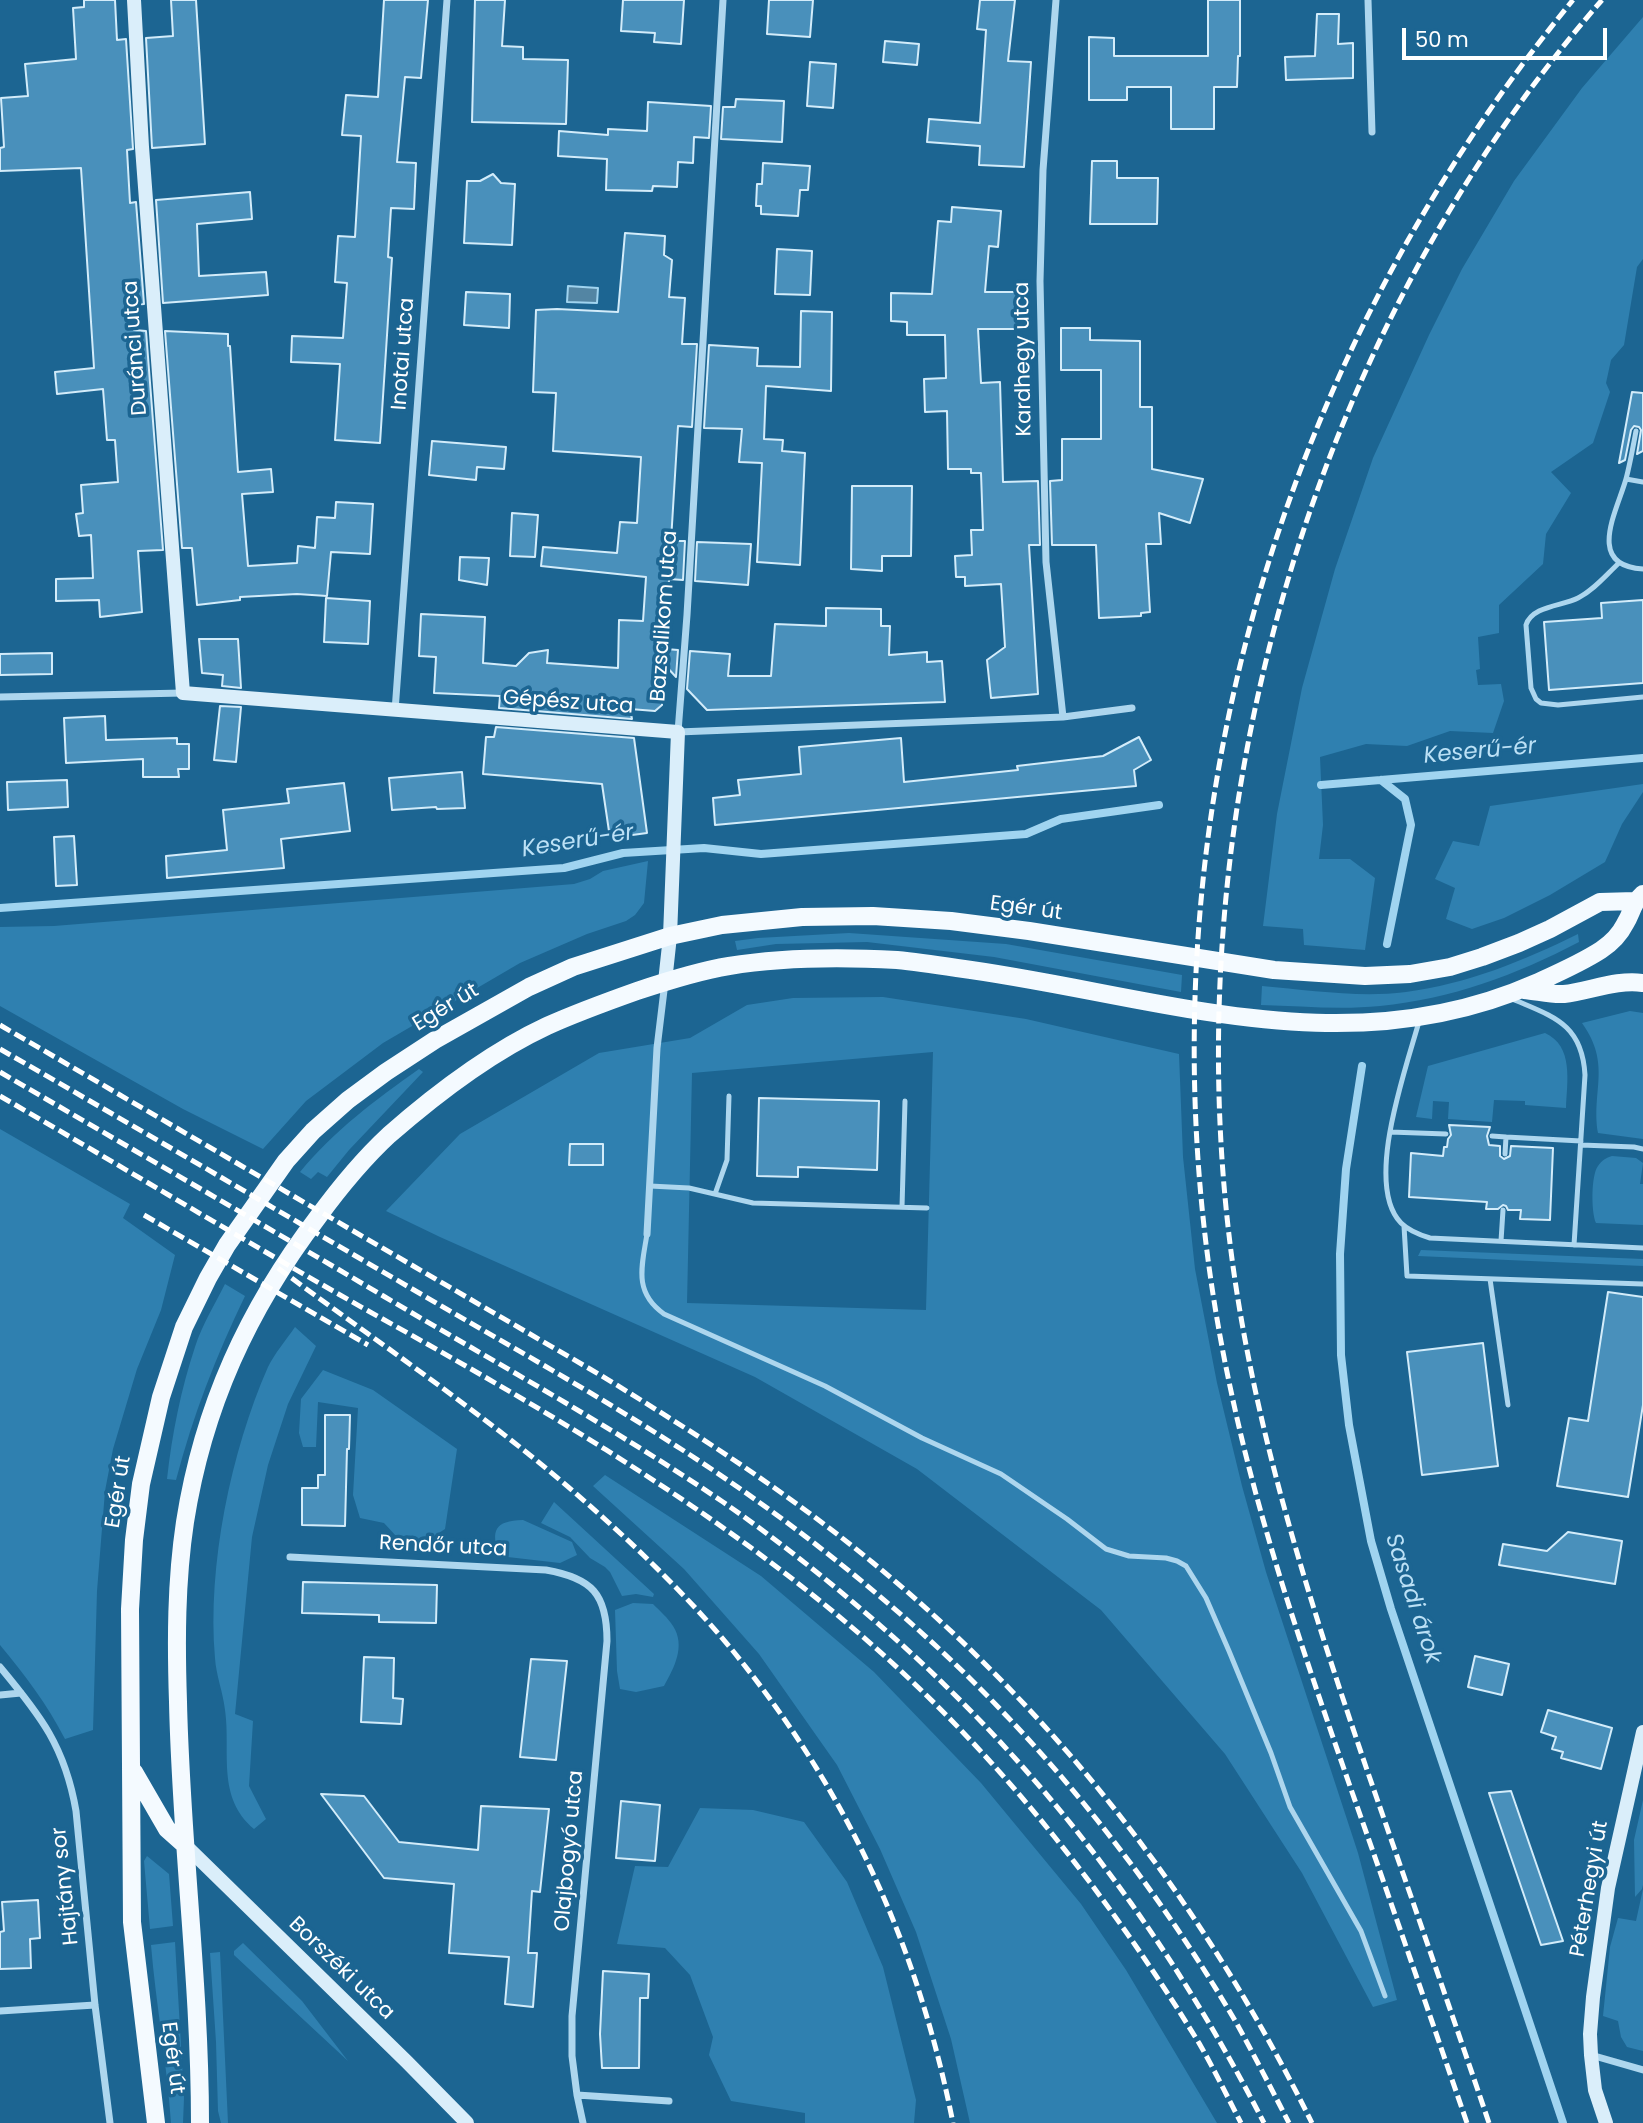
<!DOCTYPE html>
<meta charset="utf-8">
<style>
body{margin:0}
#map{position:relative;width:1643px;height:2123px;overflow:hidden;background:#1c6592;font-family:Poppins,sans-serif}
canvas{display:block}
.scale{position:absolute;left:1402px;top:28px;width:205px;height:32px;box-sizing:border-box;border:4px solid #fff;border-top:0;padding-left:9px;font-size:21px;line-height:24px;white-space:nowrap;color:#fff;-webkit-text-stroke:5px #1c6592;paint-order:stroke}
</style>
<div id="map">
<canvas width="1643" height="2123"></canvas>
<div class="scale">50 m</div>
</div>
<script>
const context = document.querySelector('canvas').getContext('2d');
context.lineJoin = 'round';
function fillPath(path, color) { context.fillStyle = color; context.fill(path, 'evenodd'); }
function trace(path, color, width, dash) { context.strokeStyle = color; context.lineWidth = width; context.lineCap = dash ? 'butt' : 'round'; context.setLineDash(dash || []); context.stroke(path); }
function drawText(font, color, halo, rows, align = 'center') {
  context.font = font + ' Poppins,sans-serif'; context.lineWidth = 7; context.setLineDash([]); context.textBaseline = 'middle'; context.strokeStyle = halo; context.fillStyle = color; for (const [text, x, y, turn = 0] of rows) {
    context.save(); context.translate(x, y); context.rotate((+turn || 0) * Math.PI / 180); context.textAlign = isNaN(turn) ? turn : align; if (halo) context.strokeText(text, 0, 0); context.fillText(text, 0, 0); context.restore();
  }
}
fillPath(new Path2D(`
 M1643,17V259L1637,267L1624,345L1611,360L1606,383L1610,392L1593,443L1551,472L1571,493L1546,534L1543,564L1499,605V633L1478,637L1480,669L1476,670L1478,685L1501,684L1504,701L1493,733L1450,731L1407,746L1366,744L1320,757L1323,825L1319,859H1350L1375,878L1365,950L1304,945L1303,929L1263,926L1277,814L1302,688L1335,569L1373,458L1429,335L1462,269L1514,181L1582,88Z
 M1643,784V792L1622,824L1605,862L1550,895L1504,918L1472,929L1446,919L1455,888L1435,879L1453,841L1479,846L1490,806Z
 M648,861L644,903L635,915L626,921L587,934L520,963L383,1043L306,1101L263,1149L183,1109L0,1006V927L54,926L574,884L590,879L603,871Z
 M849,933L1006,944L1182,975L1181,992L994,957L867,942L776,944L737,950L735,941L758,938Z
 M1578,934L1579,942C1516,975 1451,999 1380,1006C1340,1010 1300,1006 1261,1005L1262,986C1309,990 1359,998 1406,992C1467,984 1523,961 1578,934Z
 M883,997L1026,1019L1179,1054L1183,1157L1195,1269L1217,1383L1242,1486L1266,1572L1358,1853L1397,2000L1373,2007L1302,1873L1225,1754L1101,1610L917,1469L755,1377L440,1237L386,1211L460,1134L599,1053L690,1038L747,1005L793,998ZM933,1052L926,1310L687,1303L692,1073Z
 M1630,1011L1643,1013V1139L1598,1133C1591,1091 1612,1065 1582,1023Z
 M1545,1033C1574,1046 1567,1082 1566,1108L1525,1105V1101L1494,1100L1492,1122L1448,1119L1449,1102L1433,1101L1432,1119L1416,1117L1428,1066Z
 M419,1069L423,1072L349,1150L327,1177L318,1172L311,1179L300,1172C336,1129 374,1101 419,1069Z
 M0,1129L130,1204L123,1218L175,1255L161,1310L137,1369L113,1449L105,1491L97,1591L93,1730L65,1739C47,1704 25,1675 0,1645Z
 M1612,1156L1636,1158L1643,1163L1640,1184H1643V1225L1596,1223C1591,1212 1591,1175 1598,1166C1602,1160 1606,1158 1612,1156Z
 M1421,1250L1643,1259V1266L1418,1256Z
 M225,1284L245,1296C216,1356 193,1415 176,1480L167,1479C172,1434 181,1389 195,1347C202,1325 215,1304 225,1284Z
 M295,1327L316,1346L288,1404L268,1465L252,1537L235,1714L253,1721L249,1786L266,1819L254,1829C216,1797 231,1752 225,1710C223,1692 216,1675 215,1658C207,1566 231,1451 268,1367C275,1353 286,1340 295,1327Z
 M323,1370L373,1390L457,1449L445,1529L428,1540L397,1537L384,1523L360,1518L353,1495L358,1408L318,1402L316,1447H303L299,1433L301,1399Z
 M605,1475L761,1576L874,1672L981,1783L1081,1904L1126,1970L1217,2123H970L951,2039L916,1932L880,1849L837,1765L759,1654L684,1569L593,1486Z
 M554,1502L654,1594L653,1597L636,1594L622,1596L610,1572L605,1567L590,1558L570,1537L541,1523Z
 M523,1520L572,1542L577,1555L560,1563L499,1556C491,1530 494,1521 523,1520Z
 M633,1603L653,1604C660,1611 668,1618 673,1626C686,1646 674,1668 664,1686L636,1692L620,1689L617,1671L615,1610Z
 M1643,1800V1885L1642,1889L1635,1897L1634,1840Z
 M700,1808L753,1810L804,1822L847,1882L883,1967L916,2100L914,2123H805V2113L731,2101L709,2055L713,2037L690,1975L665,1948L617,1944L635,1866L668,1867Z
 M147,1856L169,1874L173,1926L150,1929L144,1861Z
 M1643,1889V2051L1627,2047L1621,2037L1618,2021L1603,2016L1610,1947L1618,1918L1636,1921Z
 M175,1942L184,2098L183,2123H171C167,2063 156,2005 151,1945Z
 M243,1943L302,2001L348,2061L234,1955V1951Z
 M220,1952L228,2123H221L218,2111L216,2042L210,1953Z`), '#2f80b0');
const water = new Path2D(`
 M568,286L598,288L597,303L567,302Z`);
fillPath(water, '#5385a3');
trace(water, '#a0d4f0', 2);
trace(new Path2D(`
 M1381,780L1405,799L1411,825L1387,944
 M1321,785L1643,758
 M0,908L564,868L623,853L704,848L761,854L1026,834L1061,819L1159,805
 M1362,1066L1346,1169L1340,1254L1341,1355L1349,1425L1371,1541L1391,1609L1563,2123`), '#a0d4f0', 8);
const building = new Path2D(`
 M84,0H115L117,40L126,39L133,149L127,150L130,203L136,202L144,304L134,305V330L146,331L163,550L138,551L142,612L100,617L99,600L56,601V579L93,578L91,535L79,536L76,514L83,513L81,485L118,482L115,440H107L103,389L57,394L55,372L94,368L81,168L0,171V148L4,147L1,98L28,96L25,64L76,59L73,8L84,7Z
 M171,0H196L205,144L152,148L146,38L173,36Z
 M384,0H428L421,78L405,77L397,162L416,163L414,209L391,208L388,257L392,258L380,443L335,440L340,364L291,362L292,336L343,338L347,283L335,282L338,236L355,237L361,136L342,135L346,95L378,97Z
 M475,0H505L502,46L523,47V59L568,60L566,124L472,122Z
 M623,0H684L681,44L654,42L655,33L621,31Z
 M769,0H813L810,37L767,34Z
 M980,0H1015L1008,61L1031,62L1024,167L979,165L980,146L927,142L929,119L980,123L986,30L977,29Z
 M1208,0H1240V56H1238L1237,87H1214V129H1171V87H1127V100H1089V37L1114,38V56H1208Z
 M1317,14H1339L1338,44L1353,43V78L1286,80L1285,57L1315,56Z
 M885,41L919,44L917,65L883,62Z
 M810,62L836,64L833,108L807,106Z
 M736,99L784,101L782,142L721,139L723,107H735Z
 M648,102L711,106L709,138L694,137L693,163L678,162L677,187L653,186L652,191L606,190L607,159L558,156L559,131L608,135V129L647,131Z
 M1092,161H1117V178H1158L1157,224H1090Z
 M763,163L810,166L808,190H800L798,216L761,214V206H756L757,184H762Z
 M493,174L501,183L515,184L512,245L464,243L467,181H480Z
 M250,192L252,219L197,224L199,276L266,272L268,295L163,303L156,200Z
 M952,207L1001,211L998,247L989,246L985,292H1018L1019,329H978L981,383L1000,382L1003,482L1038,481L1040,545H1029L1038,694L991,698L987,660L1005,647L1001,584L965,586V577H956L955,556L972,555L971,530H983L981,473H971V469H948L947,411L925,412L924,379L946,378L945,335H907V322L891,321V293L932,294L938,221L951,222Z
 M625,233L665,236L664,255L672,260L669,297L685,298L682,344H697L692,427L678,426L676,459L671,541H685L683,580L669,579L666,649L678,650L676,677L665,665L662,705L655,711L630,709L632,719L499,708L500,696L434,693L436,657L419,656L421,614L485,617L483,663L516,666L529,653L548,650L547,663L618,668L619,620L643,621L646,577L541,566L543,547L617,553L620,522L637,523L641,457L553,451L556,393L533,392L536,310L557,309L618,312Z
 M777,249L812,251L810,295L775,294Z
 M466,292L510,294L509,328L464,325Z
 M801,311L832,312L831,391L766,386L764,439L783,440L782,451L805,453L800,565L757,562L762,463L739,462L742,429L704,428L709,345L758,348L757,366L800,367Z
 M1061,328H1090V340L1140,341V407H1152V469L1203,479L1190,523L1159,513L1161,544H1146L1150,612L1141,613V616L1099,618L1096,545H1052L1050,481L1062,480V439H1101V370H1061Z
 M165,331L228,334V346H230L238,472L271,469L273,492L242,494L248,566L297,563L298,546L315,548L317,517L335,518L336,502L373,504L370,554L331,552L327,596L297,594L240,597V600L197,605L192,548H182Z
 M1632,392L1643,393V451L1637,454L1641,430L1639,427L1634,426L1631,430L1625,460L1619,463Z
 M432,441L506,447L504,469L477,467L476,480L429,475Z
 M852,486H912L911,556H882V571L851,569Z
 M512,513L538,515L535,557L510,556Z
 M697,542L751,544L748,585L695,581Z
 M460,557L489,558L487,585L459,580Z
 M326,598L370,601L368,644L324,642Z
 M1643,600V683L1549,690L1544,622L1602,618L1601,603Z
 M826,608L881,609V626H890L889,655L927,652V662L942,661L945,702L707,710L687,689L690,651L730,654L728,676H771L775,624L826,626Z
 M199,639H238L241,688L222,686L223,675L202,673Z
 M52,653V674L0,675V654Z
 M220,706L241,707L236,762L214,760Z
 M105,716L106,740L177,738V744H189V769H178L179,777H143V759L66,763L64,718Z
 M496,727L634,738L647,833L610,838L602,784L483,774L486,737H494Z
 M1139,737L1151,760L1134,770L1136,786L715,825L713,798L740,795L738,780L801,774L799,747L901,738L904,782L1018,770L1017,766L1103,756Z
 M462,772L465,808L437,809L436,807L392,810L389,778Z
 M67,780L68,807L8,810L7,782Z
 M344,783L350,831L281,839L284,868L167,878L166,856L227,850L223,810L289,803L287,789Z
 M74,836L77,885L56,886L54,837Z
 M759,1098L879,1101L877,1170L798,1167V1177L757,1176Z
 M1449,1125L1490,1127L1487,1136L1489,1145L1500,1146V1156L1504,1159L1510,1156L1511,1146L1553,1148L1550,1220L1520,1219L1521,1210H1508L1506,1206L1503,1205L1498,1209H1486L1487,1202L1409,1197L1411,1153L1443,1156L1444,1147H1447L1448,1139L1451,1135Z
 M570,1144H603V1165H569Z
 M1608,1292L1643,1297V1405L1628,1497L1557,1486L1569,1418L1588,1421Z
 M1483,1343L1498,1466L1422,1475L1407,1352Z
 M325,1415H350L349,1449H347L345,1526L302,1525V1488H318V1475H325Z
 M1568,1532L1622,1541L1615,1584L1499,1565L1503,1544L1547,1551Z
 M303,1582L437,1585L436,1623L379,1622V1615L302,1613Z
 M1475,1656L1509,1664L1502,1695L1468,1687Z
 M364,1657L394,1658L393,1698L403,1699L401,1724L361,1722Z
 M531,1659L567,1661L556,1760L520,1757Z
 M1548,1710L1612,1728L1601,1769L1561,1758L1563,1752L1552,1749L1556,1737L1541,1732Z
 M1511,1791L1563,1941L1541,1945L1489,1793Z
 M321,1794L364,1796L399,1842L478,1850L481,1806L549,1809L540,1892L532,1891L528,1953H537L533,2007L505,2004L509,1957L449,1953L454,1884L384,1878Z
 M621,1801L660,1805L655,1861L616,1858Z
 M38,1900L40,1938L30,1939L31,1968L0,1969V1932L4,1931L2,1902Z
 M603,1971L649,1974L648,1998H640L639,2068H602L600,2034Z`);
fillPath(building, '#4990bb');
trace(building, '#d3ecfa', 2);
trace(new Path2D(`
 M1636,431C1633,447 1630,464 1626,479C1617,511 1585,566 1643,569
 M1626,479L1643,482
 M1619,563C1606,575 1594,590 1578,598C1562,606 1532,606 1526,625L1531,688L1536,699L1541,703L1558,705L1643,697
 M1508,997C1550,1016 1582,1021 1585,1075L1574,1245
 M1420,1018C1407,1066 1363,1184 1401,1223C1409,1231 1420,1235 1430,1238L1643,1248
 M1390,1132L1446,1134
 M1492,1136L1506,1137
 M1581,1145L1634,1147L1643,1149
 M1505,1154L1506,1137L1581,1141
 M650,1186L689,1188L753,1203L927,1208
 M715,1194L727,1160L729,1096
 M902,1207L905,1101
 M1404,1226L1407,1276L1643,1284
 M647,1234C642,1266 633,1292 664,1314L825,1386L922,1438L1001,1474L1067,1519L1106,1549L1129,1556L1166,1558L1177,1561L1186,1566L1206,1598L1229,1651L1271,1753L1290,1807L1361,1931L1385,1996
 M1501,1241L1503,1210
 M1490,1279L1508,1405`), '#add6ee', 5);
trace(new Path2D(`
 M723,0L687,615L678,732L1063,717L1132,708
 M1056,0L1043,170L1040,281L1046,562L1063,717
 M1368,0L1372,132
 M0,697L183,693
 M395,711L447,0
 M647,1234L657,1048L665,982
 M290,1557L546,1570C592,1578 607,1594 607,1641L572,2016V2056L577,2095L583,2123
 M0,1667C41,1716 65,1747 76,1811L95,2005L110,2123
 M0,1695L21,1693
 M0,2011L95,2005
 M1591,2055L1643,2070
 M577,2095L669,2101`), '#add6ee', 7);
trace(new Path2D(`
 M134,0L142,147L183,693L678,732L670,936L665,982
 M185,1845L407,2062L467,2123
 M1606,2123L1595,2090L1591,2055L1590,2034L1593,1997L1608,1888L1643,1732`), '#daeefa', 14);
trace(new Path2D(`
 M1524,990C1537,991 1551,995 1564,994C1590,991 1617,979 1643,983
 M134,1772L167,1829L185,1845
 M156,2123L132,1922L130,1609L134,1540L141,1484L161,1397L184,1327L208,1278L227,1245L286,1161L313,1131L348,1100L386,1072L435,1040L529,987L573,967L670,936L722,925L802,917L873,916L951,921L1029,931L1274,970L1365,976L1410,974L1450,967L1482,957L1519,943L1550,929L1600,902L1635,901
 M200,2123C200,1983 181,1843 178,1702C176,1642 176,1582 185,1522C203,1407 248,1309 318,1217C340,1187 362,1160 389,1135C437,1093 489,1053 547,1026C576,1013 606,1002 637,991C667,981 698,971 729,966C784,957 842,957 897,960C917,962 937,965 957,968C1154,994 1342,1069 1536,983C1558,973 1581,963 1601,950C1610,944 1620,934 1625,924C1633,911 1631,905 1643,894`), '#f4faff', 18);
trace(new Path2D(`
 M0,1025L602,1376C695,1433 787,1492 872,1562C1060,1716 1204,1905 1312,2123
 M0,1049C146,1133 292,1219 438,1304C519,1351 602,1398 681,1449C763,1502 841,1561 914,1626C1040,1738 1152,1878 1237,2024C1255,2057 1272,2090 1289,2123
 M0,1072C128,1147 257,1221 385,1297C498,1364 614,1428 723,1502C785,1545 844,1593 900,1643C1051,1779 1172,1943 1264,2123
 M0,1096C121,1166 241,1239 363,1308C546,1410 733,1518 889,1660C1011,1771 1113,1903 1199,2043C1214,2069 1227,2096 1241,2123
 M144,1215L368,1345
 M278,1268C364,1332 453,1393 536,1460C608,1519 688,1593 745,1666C853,1803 919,1952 953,2123
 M1467,2123C1429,2013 1391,1902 1352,1792C1306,1660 1260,1528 1231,1391C1124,900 1254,387 1573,0
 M1489,2123C1449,2005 1408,1888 1367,1770C1317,1623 1269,1476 1242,1323C1160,864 1295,352 1602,0`), '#fff', 5, [12, 5]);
drawText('21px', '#fff', '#1c6592', [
 ["Duránci utca",136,348,-94],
 ["Inotai utca",404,354,-86],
 ["Kardhegy utca",1024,359,-91],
 ["Bazsalikom utca",665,616,-86],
 ["Gépész utca",568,703,4],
 ["Egér út",1026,909,8],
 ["Egér út",446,1008,-31],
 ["Egér út",119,1492,-81],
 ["Rendőr utca",443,1547,3],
 ["Olajbogyó utca",570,1851,-85],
 ["Hajtány sor",66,1886,-96],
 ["Péterhegyi út",1590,1889,-80],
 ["Borszéki utca",341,1969,44],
 ["Egér út",172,2058,83]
]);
drawText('italic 23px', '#bce1f6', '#1c6592', [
 ["Keserű-ér",1480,752,-5],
 ["Keserű-ér",578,842,-9],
 ["Sasadi árok",1412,1599,72]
]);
</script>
